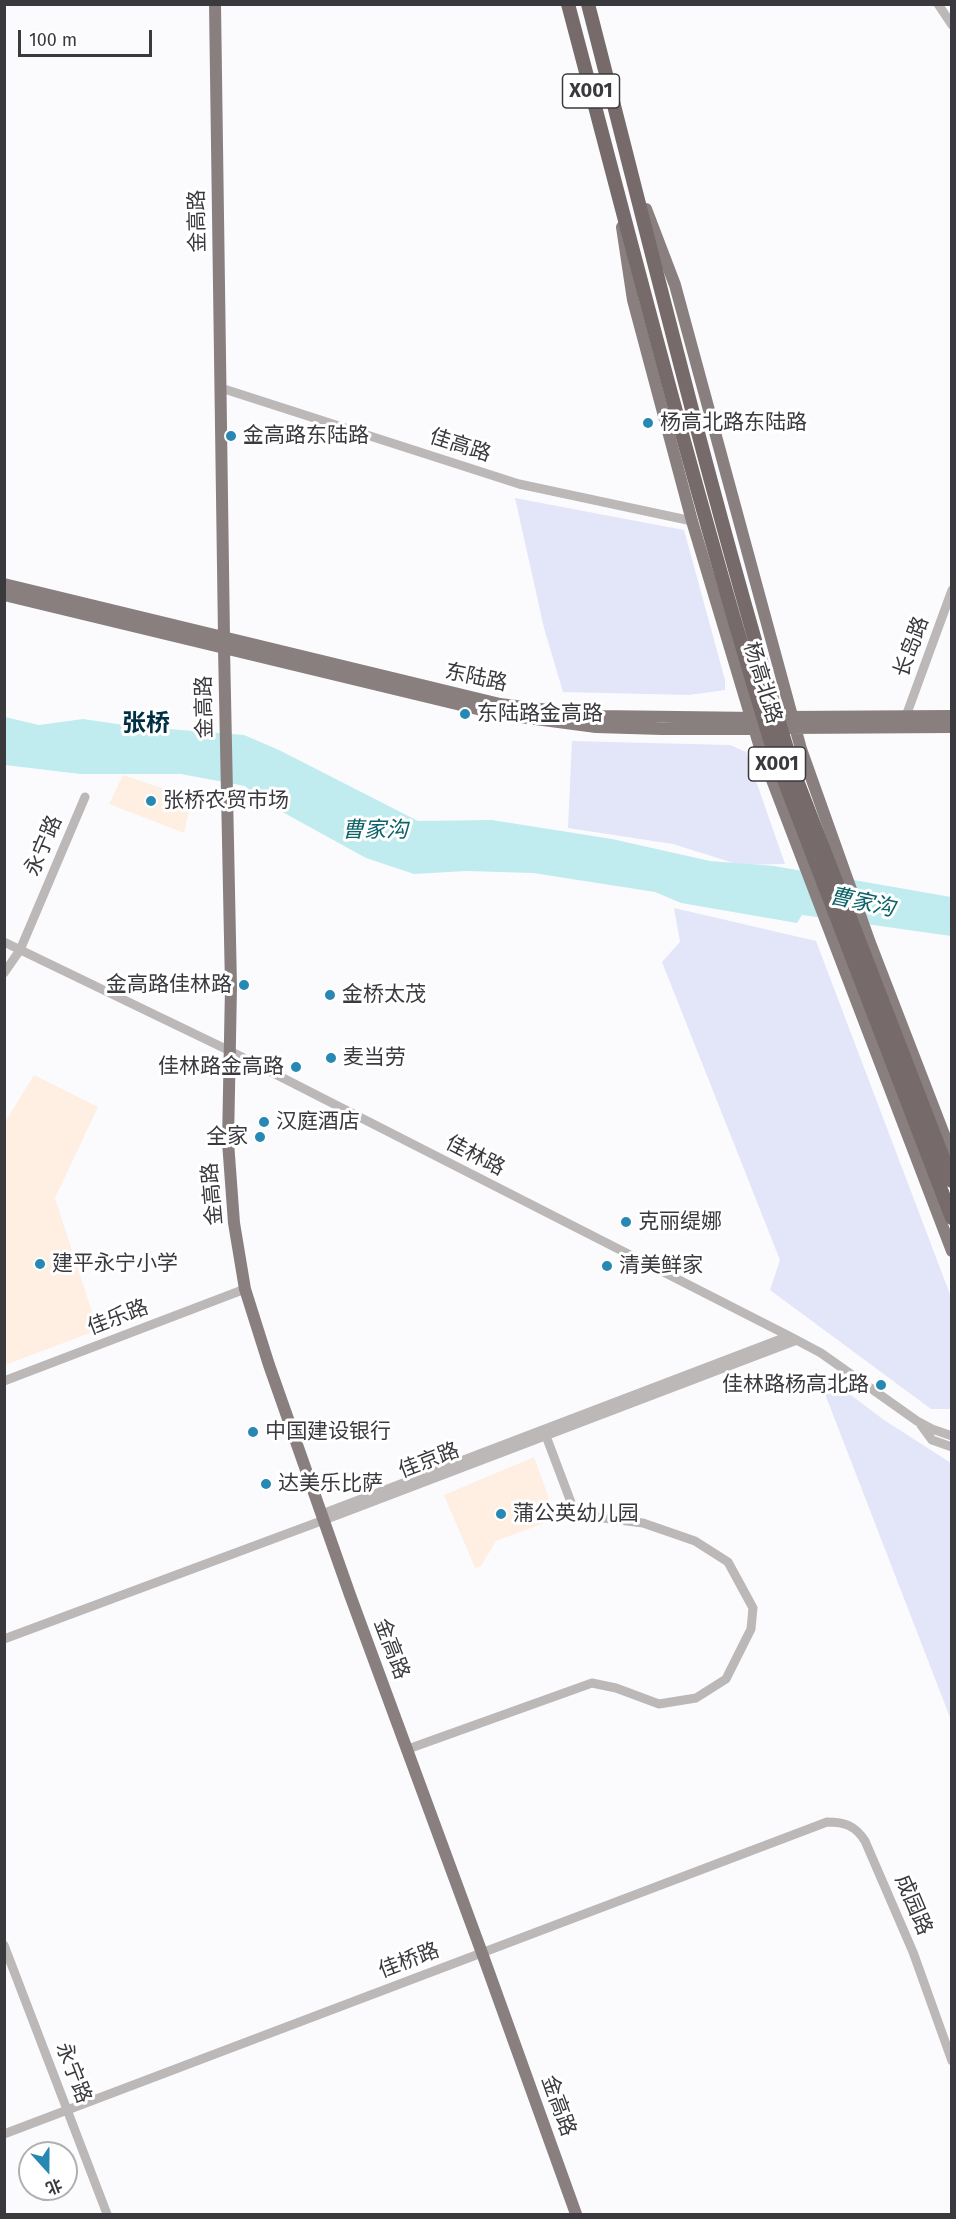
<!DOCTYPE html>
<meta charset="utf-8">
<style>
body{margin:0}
#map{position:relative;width:956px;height:2219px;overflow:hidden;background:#fbfbfe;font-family:"Fira Sans","Noto Sans SC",sans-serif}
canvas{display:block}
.frame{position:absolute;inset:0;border:6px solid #3a3a3e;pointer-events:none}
.north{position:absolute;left:18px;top:2141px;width:60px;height:60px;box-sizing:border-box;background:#fff;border:2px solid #b0b0b2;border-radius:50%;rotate:159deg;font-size:16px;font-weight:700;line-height:24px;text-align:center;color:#3a3a3e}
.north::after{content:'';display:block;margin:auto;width:21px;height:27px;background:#2788b3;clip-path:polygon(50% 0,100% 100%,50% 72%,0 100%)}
.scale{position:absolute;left:18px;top:30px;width:134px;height:27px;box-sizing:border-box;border:3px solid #3a3a3e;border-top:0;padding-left:8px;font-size:18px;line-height:21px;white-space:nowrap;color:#3a3a3e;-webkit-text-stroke:4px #fff;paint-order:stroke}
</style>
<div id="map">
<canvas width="956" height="2219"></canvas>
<div class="frame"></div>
<div class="north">北</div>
<div class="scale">100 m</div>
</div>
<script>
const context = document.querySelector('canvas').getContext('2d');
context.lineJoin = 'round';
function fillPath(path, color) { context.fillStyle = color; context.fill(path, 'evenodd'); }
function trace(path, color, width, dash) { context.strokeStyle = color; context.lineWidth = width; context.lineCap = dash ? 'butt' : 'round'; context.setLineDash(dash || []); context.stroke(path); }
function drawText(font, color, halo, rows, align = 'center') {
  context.font = font + ' "Fira Sans","Noto Sans SC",sans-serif'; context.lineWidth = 6; context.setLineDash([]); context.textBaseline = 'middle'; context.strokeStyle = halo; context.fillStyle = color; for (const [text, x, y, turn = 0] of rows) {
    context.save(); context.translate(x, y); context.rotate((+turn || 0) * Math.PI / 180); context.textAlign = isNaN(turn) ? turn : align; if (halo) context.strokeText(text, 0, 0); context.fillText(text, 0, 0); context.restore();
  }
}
fillPath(new Path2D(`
 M123,775L192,798L184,833L109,804Z
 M34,1075L98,1107L55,1198L98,1330L5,1365V1122Z
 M534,1457L552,1507L547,1522L496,1541L481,1566L475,1568L444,1495Z`), '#feefe2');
fillPath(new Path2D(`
 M515,498L684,530L725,680V690L689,695L563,692L544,628Z
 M572,741L730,745L746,752L785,864L740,865L673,844L568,828Z
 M674,908L816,941L951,1297V1409H931L770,1290L780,1260L662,962L680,942Z
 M815,1368L884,1420L951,1463V1720Z`), '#e3e5f9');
fillPath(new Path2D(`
 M5,717L39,725L83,719L131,726L244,735L279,750L418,821L492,820L612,839L710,861L774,866L951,897V936L802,915L797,923L681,903L655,892L533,873L466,871L414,874L366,858L257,798L245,786L181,774H80L5,765Z`), '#c0ecef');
trace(new Path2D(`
 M938,4L952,25
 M221,388L519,484L692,521
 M906,716L952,590
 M4,942L230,1051L789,1336L821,1353L917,1421L932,1429L952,1436
 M4,973L20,950L85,797
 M4,1381L245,1289
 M921,1425L932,1440L952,1447
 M322,1514L789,1336
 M4,1639L340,1514L797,1340
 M408,1749L592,1683L616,1688L659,1704L696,1698L726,1679L751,1629L753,1608L728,1562L695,1541L643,1523L586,1516L572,1505L546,1436
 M4,1945L107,2214
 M4,2134L827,1822C844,1822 855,1825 865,1841L913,1952L952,2061`), '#bdb8b8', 9);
trace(new Path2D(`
 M215,4L224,637
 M646,209L675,285L801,749L870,943L952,1155
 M622,227L633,300L692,521L761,751L952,1251
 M4,584L500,704L597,716L758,718
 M4,595L498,714L596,727L662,729H761
 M224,648L231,987L228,1142L234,1223L245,1289L269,1365L350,1595L482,1953L576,2214
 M785,717L952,716
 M788,728L952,727`), '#897f7f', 12);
trace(new Path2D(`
 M568,4C635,257 699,510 776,759L952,1218
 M588,4C655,263 717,523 796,778L952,1181`), '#766a6b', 14);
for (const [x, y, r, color] of [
 [648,423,6,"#2788b3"],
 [231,436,6,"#2788b3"],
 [465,714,6,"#2788b3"],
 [151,801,6,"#2788b3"],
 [244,985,6,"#2788b3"],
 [330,995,6,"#2788b3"],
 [331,1058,6,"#2788b3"],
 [296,1067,6,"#2788b3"],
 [264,1122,6,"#2788b3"],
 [260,1137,6,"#2788b3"],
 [626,1222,6,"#2788b3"],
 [40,1264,6,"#2788b3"],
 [607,1266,6,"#2788b3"],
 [881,1385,6,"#2788b3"],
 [253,1432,6,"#2788b3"],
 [266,1484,6,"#2788b3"],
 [501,1514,6,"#2788b3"]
]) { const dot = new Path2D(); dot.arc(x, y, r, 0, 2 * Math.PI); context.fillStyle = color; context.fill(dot); trace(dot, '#fff', 2); }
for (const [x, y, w] of [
 [591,91,57],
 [777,764,57]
]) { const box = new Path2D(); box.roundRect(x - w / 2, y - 17, w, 34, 4.5); context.fillStyle = '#fff'; context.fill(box); trace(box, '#3a3a3e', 1.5); }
drawText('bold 20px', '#3a3a3e', null, [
 ["X001",591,91],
 ["X001",777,764]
]);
drawText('21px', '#3a3a3e', '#fff', [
 ["金高路",198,221,-91],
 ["佳高路",460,446,18],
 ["长岛路",912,647,-70],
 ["东陆路",476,678,12],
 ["杨高北路",762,683,73],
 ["金高路",205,707,-91],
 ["永宁路",44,846,-67],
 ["佳林路",475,1156,27],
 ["金高路",213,1194,-95],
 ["佳乐路",118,1318,-21],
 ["佳京路",429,1461,-21],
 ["金高路",391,1649,69],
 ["成园路",913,1905,67],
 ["佳桥路",409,1961,-21],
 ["永宁路",73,2073,69],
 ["金高路",558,2106,70]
]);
drawText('21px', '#3a3a3e', '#fff', [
 ["杨高北路东陆路",660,423],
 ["金高路东陆路",243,436],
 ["东陆路金高路",477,714],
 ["张桥农贸市场",163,801],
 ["金高路佳林路",232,985,"right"],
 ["金桥太茂",342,995],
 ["麦当劳",343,1058],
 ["佳林路金高路",284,1067,"right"],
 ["汉庭酒店",276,1122],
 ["全家",248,1137,"right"],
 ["克丽缇娜",638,1222],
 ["建平永宁小学",52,1264],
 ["清美鲜家",619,1266],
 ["佳林路杨高北路",869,1385,"right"],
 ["中国建设银行",265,1432],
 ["达美乐比萨",278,1484],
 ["蒲公英幼儿园",513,1514]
], 'left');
drawText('italic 22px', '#0c6469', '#fff', [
 ["曹家沟",375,831],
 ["曹家沟",862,903,12]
]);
drawText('bold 24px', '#003044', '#fff', [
 ["张桥",146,724]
]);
</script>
